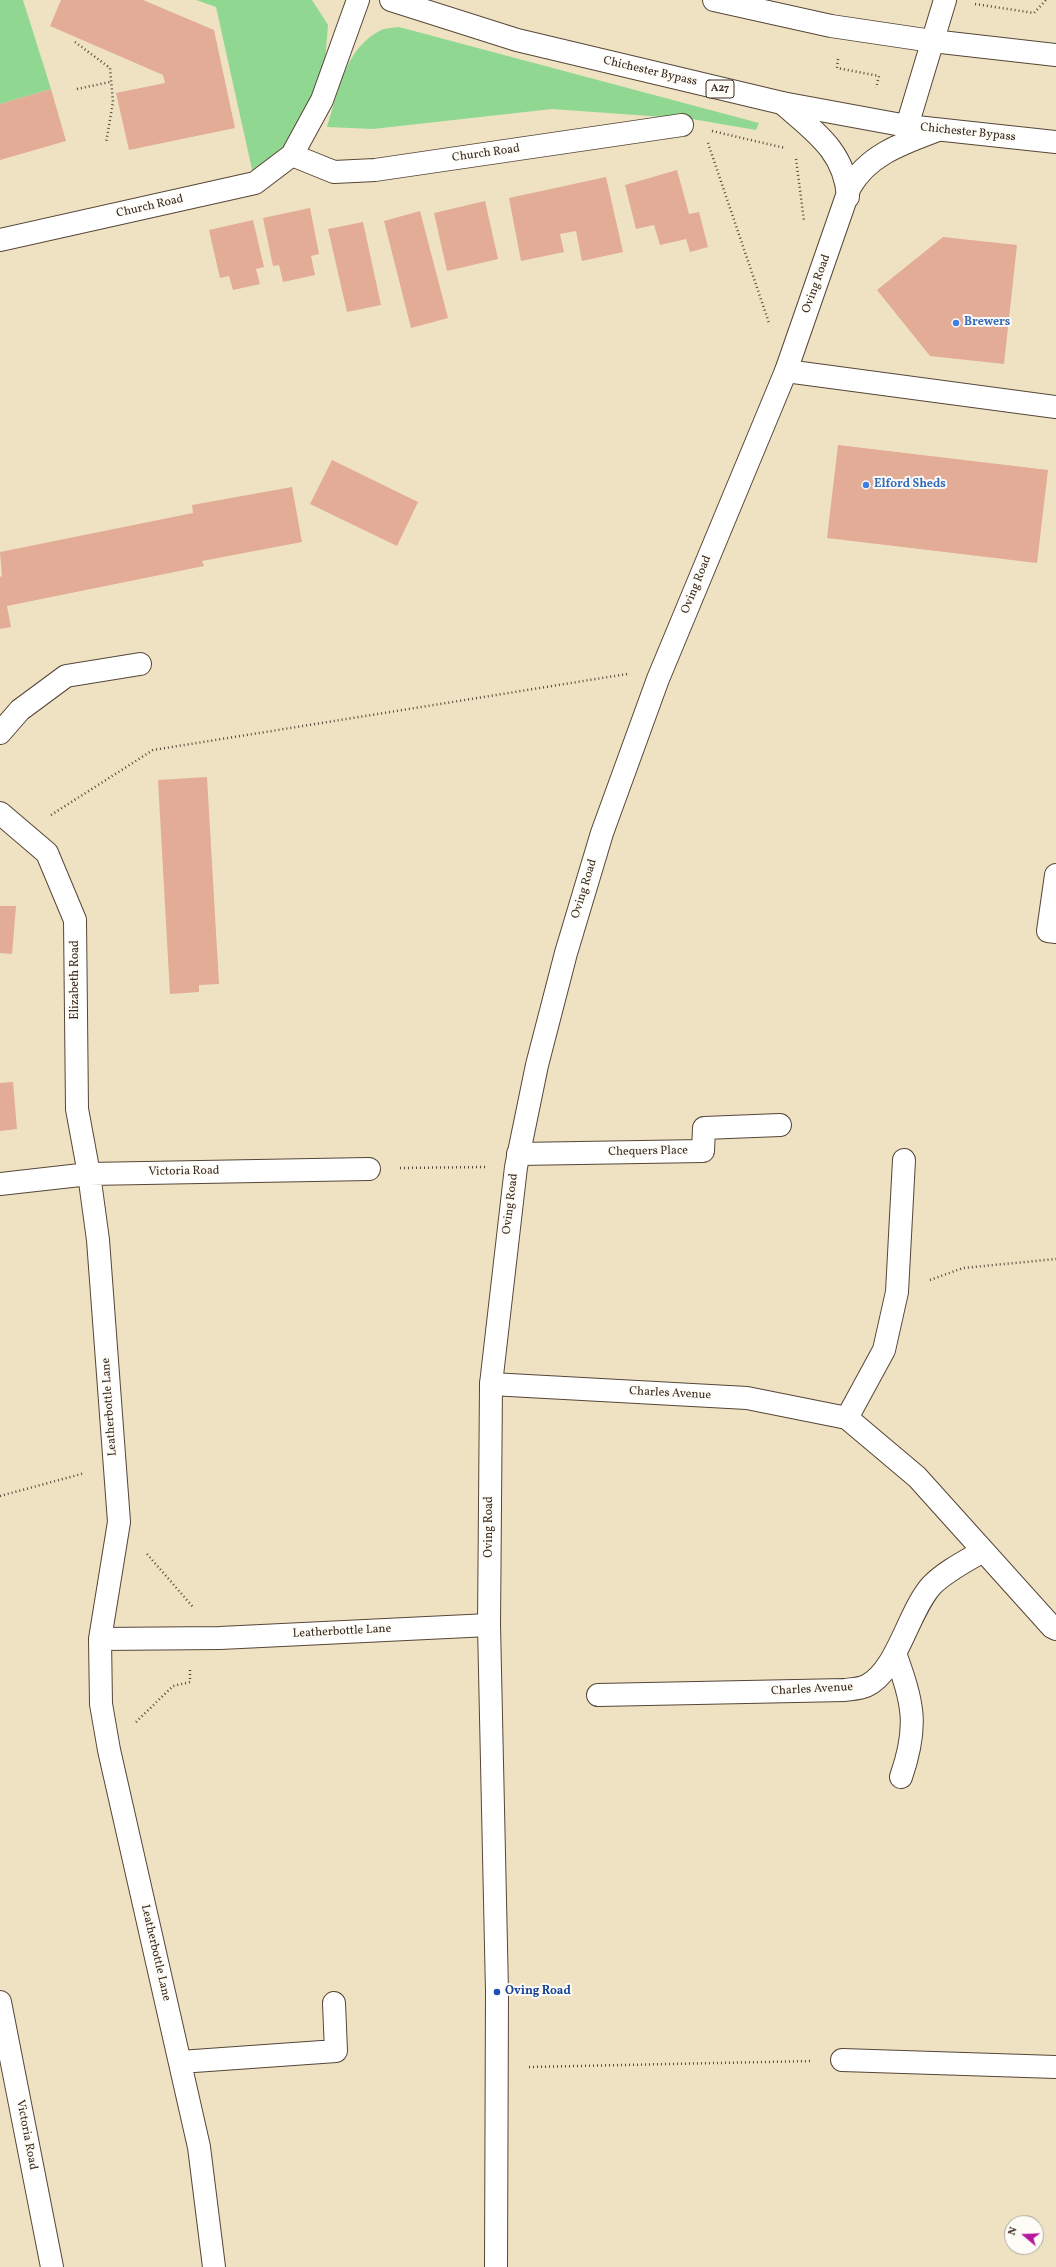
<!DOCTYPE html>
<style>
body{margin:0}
#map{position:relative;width:1056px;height:2267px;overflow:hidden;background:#efe2c3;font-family:Vollkorn,serif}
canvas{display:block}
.north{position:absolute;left:1004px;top:2215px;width:40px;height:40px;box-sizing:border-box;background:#fdfcf7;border:1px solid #afa8a0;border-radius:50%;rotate:289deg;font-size:11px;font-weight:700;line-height:16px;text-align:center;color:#3b2a1e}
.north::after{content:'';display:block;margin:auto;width:14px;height:18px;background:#b5179e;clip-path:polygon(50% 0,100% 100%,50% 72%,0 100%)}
</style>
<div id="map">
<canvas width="1056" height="2267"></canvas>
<div class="north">N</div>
</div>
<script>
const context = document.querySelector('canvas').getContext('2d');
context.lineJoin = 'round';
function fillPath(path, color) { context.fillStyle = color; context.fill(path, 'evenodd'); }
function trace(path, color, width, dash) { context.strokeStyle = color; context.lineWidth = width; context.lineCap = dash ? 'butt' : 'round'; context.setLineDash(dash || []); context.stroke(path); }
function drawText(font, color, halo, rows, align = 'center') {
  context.font = font + ' Vollkorn,serif'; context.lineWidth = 4; context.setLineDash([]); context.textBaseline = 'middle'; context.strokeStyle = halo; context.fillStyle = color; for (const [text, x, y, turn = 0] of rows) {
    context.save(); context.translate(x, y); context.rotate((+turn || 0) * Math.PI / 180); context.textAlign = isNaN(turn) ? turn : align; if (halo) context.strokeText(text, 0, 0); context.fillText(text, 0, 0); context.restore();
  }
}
fillPath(new Path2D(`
 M0,0H23L51,89L0,104Z
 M196,0H312L328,25L322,100L255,183L216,7Z
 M399,27L759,123L756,130L692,119L552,109L373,129L327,127C338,92 345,48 381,30C386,28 394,28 399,27Z`), '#90d892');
fillPath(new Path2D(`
 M61,0H143L214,30L235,128L129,150L116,93L165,83L163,75L50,26Z
 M51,89L66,141L0,160V104Z
 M677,170L689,214L699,212L708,247L690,252L686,239L660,245L654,225L636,229L625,185Z
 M606,177L623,252L582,261L576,231L560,234L564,252L521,261L509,198Z
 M485,201L498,259L447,271L434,213Z
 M310,208L319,254L311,256L315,275L283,282L279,265L273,266L263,218Z
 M420,211L448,318L411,328L384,221Z
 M253,220L264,267L256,269L260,284L233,290L229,276L220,278L209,230Z
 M363,222L381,305L347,312L328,229Z
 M943,237L1017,245L1004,364L930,356L877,290Z
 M838,445L1048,470L1037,563L827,538Z
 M332,460L418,502L397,546L310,504Z
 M292,487L302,542L202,561L204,566L7,606L11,627L0,629V577L2,576L0,552L193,513L192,505Z
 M207,777L219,984L199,985V992L170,994L158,780Z
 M0,906H16L12,954L0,953Z
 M13,1082L17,1129L0,1131V1083Z`), '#e2ac96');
const minor = new Path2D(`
 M907,126L945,0
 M292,155L334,172L375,170L682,125
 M0,240L255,183L292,155L322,100L358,0
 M786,371L1056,407
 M0,733L20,710L66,676L140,664
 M0,813L47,853L75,920L77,1109L89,1174L98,1240L119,1522L100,1639L101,1704L109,1750L199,2147L214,2267
 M1056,875L1048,931L1056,932
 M518,1154L703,1151L704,1128L780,1125
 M0,1184L89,1174L369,1169
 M491,1384L747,1398L847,1418L917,1477L1052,1627L1056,1629
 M847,1418L884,1350L897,1292L904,1160
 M100,1639L220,1638L489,1625
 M895,1653C913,1703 919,1725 901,1777
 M598,1695L845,1690C851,1689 859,1689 866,1686C897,1672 908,1611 932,1585C946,1571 966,1561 983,1551
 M0,2002L52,2267
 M842,2060L1056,2067
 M180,2062L336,2051L334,2003`);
const major = new Path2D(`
 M782,103C814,131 845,151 848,197
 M496,2267L497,1992L489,1625L491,1384L516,1167L537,1065L566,953L602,833L658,679L786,371L850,187C869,154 904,143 938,130`);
const highway = new Path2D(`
 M391,0L517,40L782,103L907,126L1056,142
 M714,0L831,26L932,41L1056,55`);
trace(minor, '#564637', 24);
trace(major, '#564637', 24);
trace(highway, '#564637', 24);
trace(new Path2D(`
 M975,4L1034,13L1046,0
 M75,42L110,68L113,102L106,143
 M838,59L837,68L879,76L876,88
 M77,89L110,82
 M712,131L785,148
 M708,143L769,323
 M796,159L804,221
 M51,815L153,750L627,674
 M400,1168L485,1167
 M930,1280L963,1268L1056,1259
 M0,1496L85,1473
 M147,1554L193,1607
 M136,1722L173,1686L190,1682V1669
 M529,2067L812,2061`), '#564637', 2.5, [1, 3]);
trace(minor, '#fff', 22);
trace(major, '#fff', 22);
trace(highway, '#fff', 22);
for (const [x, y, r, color] of [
 [956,323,4,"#3f7fe0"],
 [866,485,4,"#3f7fe0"],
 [497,1992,4,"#1a4fb4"]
]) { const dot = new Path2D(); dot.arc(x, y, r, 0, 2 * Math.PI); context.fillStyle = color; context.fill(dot); trace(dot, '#fdfcf7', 1.5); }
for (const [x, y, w] of [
 [720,89,28]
]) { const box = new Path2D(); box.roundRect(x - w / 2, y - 9, w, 18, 3); context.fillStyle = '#fdfcf7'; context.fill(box); trace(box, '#3b2a1e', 1); }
drawText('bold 11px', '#3b2a1e', null, [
 ["A27",720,89]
]);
drawText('12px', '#3b2a1e', '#fdfcf7', [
 ["Chichester Bypass",650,72,13],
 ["Chichester Bypass",968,133,6],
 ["Church Road",486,154,-8],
 ["Church Road",150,207,-13],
 ["Oving Road",817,284,-70],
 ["Oving Road",697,585,-68],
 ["Oving Road",585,889,-73],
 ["Elizabeth Road",76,980,-90],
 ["Chequers Place",648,1152,-1],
 ["Victoria Road",184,1172,-1],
 ["Oving Road",511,1204,-83],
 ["Charles Avenue",670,1394,3],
 ["Leatherbottle Lane",110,1407,-94],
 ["Oving Road",490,1527,-90],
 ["Leatherbottle Lane",342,1632,-3],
 ["Charles Avenue",812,1690,-3],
 ["Leatherbottle Lane",155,1953,77],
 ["Victoria Road",26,2135,79]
]);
drawText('bold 12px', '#366cbe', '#fdfcf7', [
 ["Brewers",964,323],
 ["Elford Sheds",874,485]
], 'left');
drawText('bold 12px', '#164399', '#fdfcf7', [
 ["Oving Road",505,1992]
], 'left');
</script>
